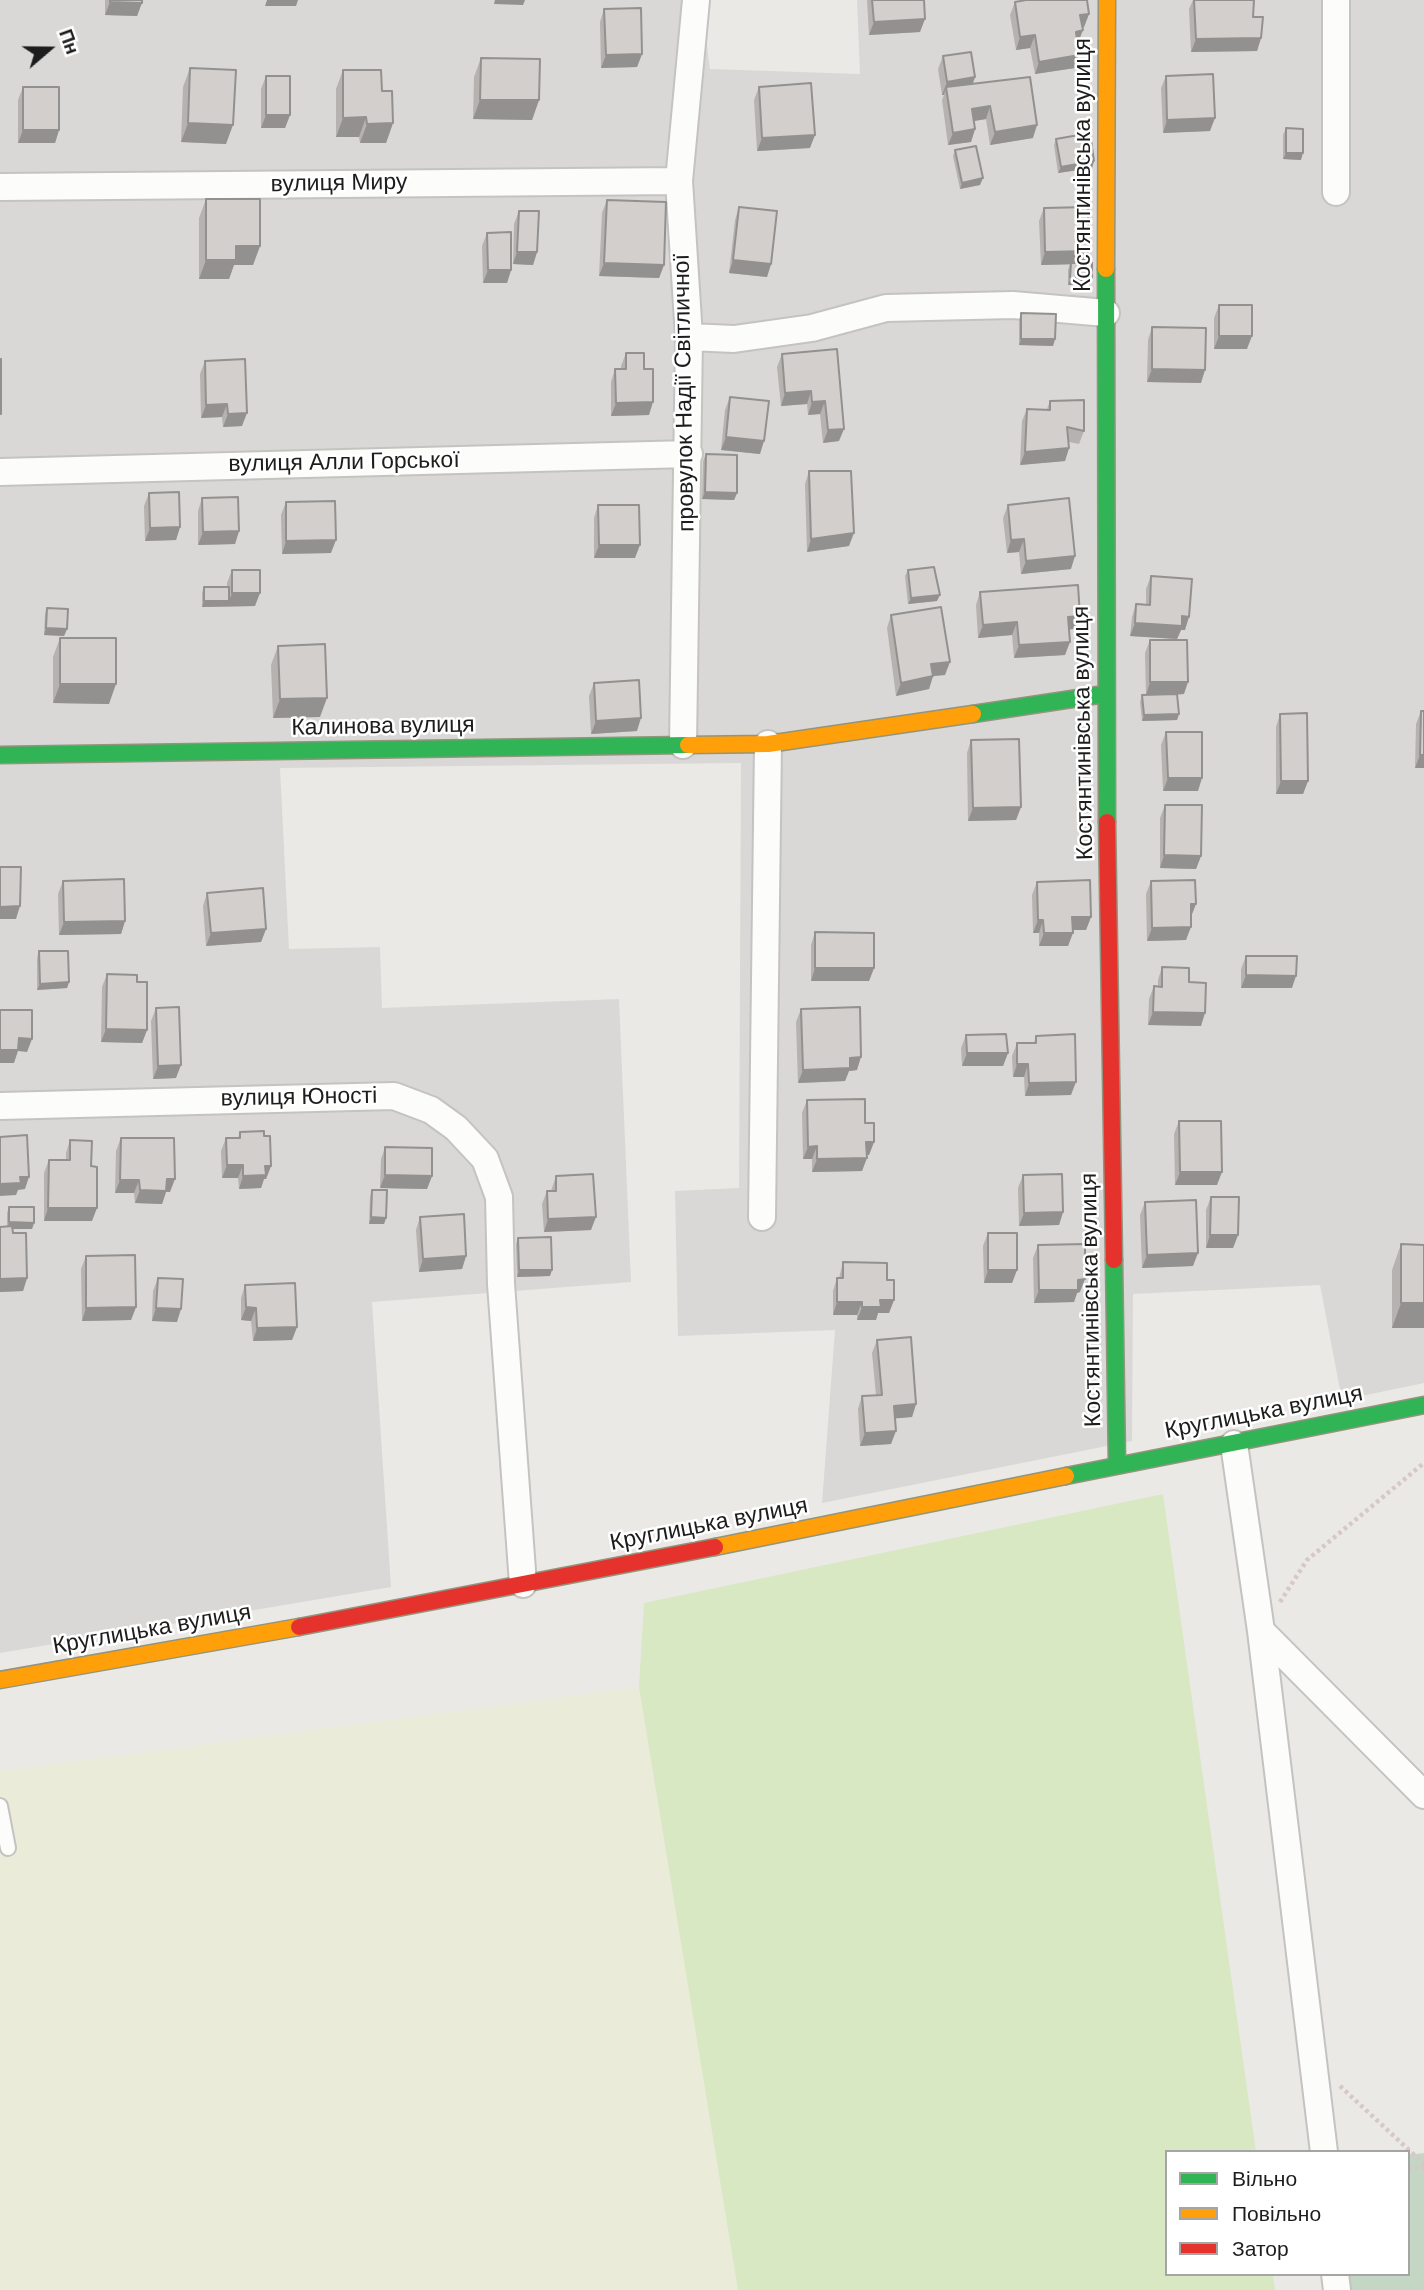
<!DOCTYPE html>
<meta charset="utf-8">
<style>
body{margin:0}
#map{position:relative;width:1424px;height:2290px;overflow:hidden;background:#ebe9e5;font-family:"DM Sans",sans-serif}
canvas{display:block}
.legend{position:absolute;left:1165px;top:2150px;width:245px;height:126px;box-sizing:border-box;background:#fff;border:2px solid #a5a5a5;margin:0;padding:9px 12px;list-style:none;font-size:21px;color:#1d1d1d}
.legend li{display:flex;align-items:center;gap:14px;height:35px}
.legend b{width:35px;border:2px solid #a5a5a5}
.north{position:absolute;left:14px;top:14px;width:70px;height:70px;-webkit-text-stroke:5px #fff;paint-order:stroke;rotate:70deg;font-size:19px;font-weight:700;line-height:28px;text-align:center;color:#1d1d1d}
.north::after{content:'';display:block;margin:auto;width:24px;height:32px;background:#1d1d1d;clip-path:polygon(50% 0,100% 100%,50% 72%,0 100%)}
</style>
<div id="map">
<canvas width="1424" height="2290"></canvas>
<ul class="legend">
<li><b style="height:9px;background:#30b455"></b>Вільно</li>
<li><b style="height:9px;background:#ff9f0a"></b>Повільно</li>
<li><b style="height:9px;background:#e5322d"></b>Затор</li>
</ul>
<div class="north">Пн</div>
</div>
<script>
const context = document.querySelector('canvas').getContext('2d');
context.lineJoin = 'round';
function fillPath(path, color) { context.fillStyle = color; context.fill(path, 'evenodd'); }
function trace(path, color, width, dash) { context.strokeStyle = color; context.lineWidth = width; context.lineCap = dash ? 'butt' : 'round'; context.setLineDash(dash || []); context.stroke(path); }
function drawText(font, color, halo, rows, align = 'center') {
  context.font = font + ' "DM Sans",sans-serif'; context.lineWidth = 5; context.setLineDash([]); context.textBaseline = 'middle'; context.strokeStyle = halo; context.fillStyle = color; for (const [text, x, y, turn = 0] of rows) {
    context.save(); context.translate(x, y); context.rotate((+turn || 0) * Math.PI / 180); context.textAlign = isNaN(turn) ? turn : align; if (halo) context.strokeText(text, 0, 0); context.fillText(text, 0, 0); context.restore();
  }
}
fillPath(new Path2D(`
 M0,0H701L710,69L860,74L857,0H1424V1383L1342,1400L1320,1285L1133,1294L1132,1441L822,1503L835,1330L678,1336L675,1191L739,1188L741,763L280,768L289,949L380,947L382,1008L619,999L631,1282L372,1302L391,1587L0,1653Z`), '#dad8d6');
fillPath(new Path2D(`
 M639,1687L738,2290H0V1771Z`), '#eaebd8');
fillPath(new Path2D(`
 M1163,1494L1256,2152H1167V2274H1273L1275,2290H738L639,1687L644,1603Z`), '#d7e8c3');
fillPath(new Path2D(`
 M1424,2153V2290H1351L1348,2274H1408V2155Z`), '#c4d6c4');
const lane = new Path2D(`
 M0,1806L8,1848`);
const street = new Path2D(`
 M0,187L679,181
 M1336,192V0
 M689,337L734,339L812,328L886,308L1013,305L1106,313
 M0,472L689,454
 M683,745L689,337L679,181L696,0
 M0,1106L394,1096L431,1110L456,1128L485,1159L499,1197L501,1284L523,1584
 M762,1217L768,744
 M1234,1444L1261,1631L1424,1795
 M1261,1631L1324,2152
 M1335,2274L1337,2290`);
const fast = new Path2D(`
 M1106,269L1107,822
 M973,714L1105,694
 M0,755L688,745
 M1114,1260L1117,1465
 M1066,1476L1424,1405`);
const slow = new Path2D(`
 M1106,269L1107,0
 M688,745L768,744L973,714
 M715,1547L1066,1476
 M0,1680L299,1627`);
const jam = new Path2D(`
 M1107,822L1114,1260
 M299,1627L715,1547`);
trace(lane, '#c4c3c1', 18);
trace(street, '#c4c3c1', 30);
trace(fast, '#92947e', 19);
trace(slow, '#92947e', 19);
trace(jam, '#92947e', 19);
trace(new Path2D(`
 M1280,1602L1307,1560L1424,1463
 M1340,2086L1424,2164
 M1408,2170L1424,2167`), '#d5c8c6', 4.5, [3.5, 3.5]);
trace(lane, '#fcfcfb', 14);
trace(street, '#fcfcfb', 26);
trace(fast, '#30b455', 16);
trace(slow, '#ff9f0a', 16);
trace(jam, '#e5322d', 16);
fillPath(new Path2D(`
 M105,0H142L137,16L105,15Z
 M867,0H924L920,32L869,35Z
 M1193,0H1254L1253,17L1261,38L1257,51L1191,52L1189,9Z
 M1015,2L1089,14L1084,27H1082L1077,44L1075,68L1035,74L1030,48L1016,50L1010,15Z
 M604,9L642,54L637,67L601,68L600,22Z
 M943,56L975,77L973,84L1033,138L990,145L986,119L974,121L975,129L971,142L948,145L942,100L944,95H942L938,69Z
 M481,58L539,100L532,120L473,119L474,77Z
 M190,68L226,144L181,142L183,87Z
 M343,70L382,91L393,123L386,143H360L359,137H336V89Z
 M266,76L290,115L285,128H261V89Z
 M1166,76L1210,131L1163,133L1161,88Z
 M23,87L59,130L55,143H18V100Z
 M759,87L810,148L757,151L754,100Z
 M1286,128L1301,160L1283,159V135Z
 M1056,139L1094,161L1092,168L1058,173L1054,145Z
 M955,150L980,185L960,189L953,156Z
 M206,199L260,246L253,265H234L229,279H199V218Z
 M607,200L664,265L659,278L599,276L602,213Z
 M739,207L771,264L767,277L729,273L735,220Z
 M1044,208L1089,251L1085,263L1092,278L1090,284L1068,285V270L1070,264L1041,265L1039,221Z
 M519,211L537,252L533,265L513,264L514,224Z
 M487,233L511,270L507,283H483L482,246Z
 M1219,305L1247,349H1214V318Z
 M1021,313L1055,339L1053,346L1019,345V320Z
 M1152,327L1201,383L1147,382L1148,340Z
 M837,349L839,441L823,443L820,414L808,415L807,404L781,406L777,367L782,354Z
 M626,353L644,369L649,415L611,416V382L615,369H621V366Z
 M205,361L242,426L223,427L222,417L201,418L200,374Z
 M730,397L760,454L721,450L725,410Z
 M1050,401L1084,431L1079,444L1069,442V448L1065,461L1020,465L1022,421L1027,409H1047Z
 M706,454L737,493L734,500L702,499L703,461Z
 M809,471L849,546L807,552L805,484Z
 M149,493L180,527L176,540L145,541L144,506Z
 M202,498L239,531L235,544L198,545V511Z
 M286,502L331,553L282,554L281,515Z
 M598,505L635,558H594V518Z
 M1008,505L1071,569L1021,574L1019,552L1007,553L1003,518Z
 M232,570L255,606L202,607V593L204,587H227V583Z
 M908,570L937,601L908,604L905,576Z
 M1151,576L1185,630H1181L1177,639L1130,636L1132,617L1136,604L1146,605V589Z
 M980,592L1075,629H1069L1065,655L1014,658L1012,635L978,638L976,605Z
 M47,608L67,629L64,636L44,635L45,614Z
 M891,615L945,675L933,676L929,689L896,696L887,628Z
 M60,638L109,704L53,703V657Z
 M1150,640L1184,694L1177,695L1179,714L1177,720L1142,721L1140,702L1142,695H1146L1145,653Z
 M278,646L320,717L273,718L271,665Z
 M594,683L637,731L591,734L589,696Z
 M1421,711L1424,768H1415L1416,724Z
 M1280,714L1308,781L1303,794H1276V727Z
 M1166,732L1198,791H1163L1161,745Z
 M971,740L1021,807L1016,820L968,821L967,753Z
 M1165,805L1201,856L1196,869L1160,868V818Z
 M63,881L125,921L121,934L59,935L58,894Z
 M1151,881L1191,917L1186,940L1147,941L1146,894Z
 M1037,882L1091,917L1086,930H1073L1068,946H1039V933H1033L1032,895Z
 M207,893L266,929L261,942L206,946L203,906Z
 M815,932L874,968L869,981H811V945Z
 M39,951L69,982L67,988L37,990V958Z
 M1246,956L1292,988H1241V969Z
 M1162,967L1189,982L1201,1026L1148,1025L1149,999L1154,986L1158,987V980Z
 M107,974L137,982L147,1030L142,1043L101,1042L102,987Z
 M156,1008L176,1078L153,1079L151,1021Z
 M801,1009L857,1070L849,1071L845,1081L798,1083L796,1022Z
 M966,1035L1008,1053L1003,1066H962L961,1048Z
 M1036,1036L1071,1095L1025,1096L1024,1077H1013L1012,1056L1017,1043H1034Z
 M807,1100L865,1123L874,1142L869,1155H867L862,1171L812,1172V1159H803L802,1113Z
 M1179,1121L1217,1185H1175L1174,1134Z
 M240,1132L264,1136L271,1166L266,1179H264L261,1188L239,1189L238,1178H222L221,1151L226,1138H238Z
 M121,1138L170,1192H166L162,1204L135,1203L134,1193H115L116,1151Z
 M70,1140L91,1166L92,1221H44V1173L49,1160H66V1153Z
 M385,1147L432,1176L427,1189L380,1188L381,1159Z
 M1023,1175L1063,1212L1059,1225L1019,1226L1018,1188Z
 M556,1176L591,1230L544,1232L542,1204L547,1191H551Z
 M372,1190L386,1218L384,1224H369L370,1197Z
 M1211,1197L1238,1235L1233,1248H1206V1210Z
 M1145,1202L1193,1266L1142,1268L1140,1215Z
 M9,1207L34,1223L32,1229H12L13,1233L27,1278L23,1291L0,1292V1227L7,1226V1213Z
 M420,1217L466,1256L462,1269L419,1272L416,1230Z
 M988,1233L1017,1270L1012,1283H984L983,1246Z
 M518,1238L550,1276L517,1277L516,1244Z
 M1401,1244L1424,1245V1328H1392V1270Z
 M1038,1245L1080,1292L1077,1293L1074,1302L1034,1303L1033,1258Z
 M86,1256L136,1307L131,1320L82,1321L81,1269Z
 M843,1262L887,1280L894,1300L889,1313H878L876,1320H857V1315H833V1291L837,1278H839Z
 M158,1278L177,1322L152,1321L153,1291Z
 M245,1285L297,1327L292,1340L253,1341L251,1321L241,1320V1298Z
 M877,1340L916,1404L912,1417L895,1418L891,1444L860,1446L858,1409L862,1396L876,1395L872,1353Z`), '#b5b2af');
fillPath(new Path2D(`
 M267,0H298L296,6H265Z
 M495,0H525L523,5L494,4Z
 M110,2L142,3L137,16L105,15Z
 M1089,14L1084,27L1076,28L1080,15Z
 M925,19L920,32L869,35L874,22Z
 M1083,30L1078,43L1071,45L1076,32Z
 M1035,35L1030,48L1016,50L1020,37Z
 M1261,38L1257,51L1191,52L1196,39Z
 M642,54L637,67L601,68L606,55Z
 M1079,55L1075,68L1035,74L1039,62Z
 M975,77L970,90L946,87L944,95H942L947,82Z
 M480,100H539L532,120L473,119Z
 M990,106L986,119L968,122L972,109Z
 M266,115H290L285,128H261Z
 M366,117L359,137H336L343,118Z
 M1215,118L1210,131L1163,133L1167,120Z
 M188,123L233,125L226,144L181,142Z
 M393,123L386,143H360L367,124Z
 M1037,125L1033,138L990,145L995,132Z
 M975,129L971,142L948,145L953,133Z
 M23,130H59L55,143H18Z
 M815,135L810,148L757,151L762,138Z
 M1286,153H1303L1301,160L1283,159Z
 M1094,161L1092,168L1058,173L1061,167Z
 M983,178L980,185L960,189L962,183Z
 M236,246H260L253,265H234L229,279H199L206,260Z
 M1089,251L1084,264L1041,265L1045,252Z
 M517,252H537L533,265L513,264Z
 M733,260L771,264L767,277L729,273Z
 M604,263L664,265L659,278L599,276Z
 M488,270H511L507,283H483Z
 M1070,278H1092L1090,284L1068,285Z
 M1219,336H1252L1247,349H1214Z
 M1021,339H1055L1053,346L1019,345Z
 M1152,369L1205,370L1201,383L1147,382Z
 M811,391L807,404L781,406L785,393Z
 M825,401L820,414L808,415L812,402Z
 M653,402L649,415L611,416L616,403Z
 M227,404L222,417L201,418L206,405Z
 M247,413L242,426L223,427L228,414Z
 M844,429L839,441L823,443L828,430Z
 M726,437L764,441L760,454L721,450Z
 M1069,448L1065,461L1020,465L1025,452Z
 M705,492L737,493L734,500L702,499Z
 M180,527L176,540L145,541L150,528Z
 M239,531L235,544L198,545L203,532Z
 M854,533L849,546L807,552L811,539Z
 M1024,539L1019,552L1007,553L1011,540Z
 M336,540L331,553L282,554L286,541Z
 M599,545H640L635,558H594Z
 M1075,556L1071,569L1021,574L1026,561Z
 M232,593H260L255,606L202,607L204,601H229Z
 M940,595L937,601L908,604L911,598Z
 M1080,616L1075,629L1063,630L1068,617Z
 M1182,616L1189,617L1185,630H1181L1177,639L1130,636L1135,623Z
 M1017,622L1012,635L978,638L983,625Z
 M46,628L67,629L64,636L44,635Z
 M1070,642L1065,655L1014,658L1019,645Z
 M950,662L945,675L933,676L929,689L896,696L901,683L931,664Z
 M1150,682H1188L1184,694L1146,695Z
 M60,684H116L109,704L53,703Z
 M327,698L320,717L273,718L280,699Z
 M1179,714L1177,720L1142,721L1144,715Z
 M641,718L637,731L591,734L596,721Z
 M1420,755H1424V768H1415Z
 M1168,778H1202L1198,791H1163Z
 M1281,781H1308L1303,794H1276Z
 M1021,807L1016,820L968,821L973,808Z
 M1164,855L1201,856L1196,869L1160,868Z
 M1191,904H1196L1191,917Z
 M20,906L16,919H0V907Z
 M1072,917H1091L1086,930H1068Z
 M1038,920H1043L1039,933H1033Z
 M125,921L121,934L59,935L64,922Z
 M1191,927L1186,940L1147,941L1152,928Z
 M266,929L261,942L206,946L211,933Z
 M1044,933H1073L1068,946H1039Z
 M815,968H874L869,981H811Z
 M1246,975L1296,976L1292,988H1241Z
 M69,982L67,988L37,990L40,984Z
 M1153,1012L1205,1013L1201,1026L1148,1025Z
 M106,1029L147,1030L142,1043L101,1042Z
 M19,1038L32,1039L27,1052L18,1051L14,1063H0V1050Z
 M967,1053H1008L1003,1066H962Z
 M861,1057L857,1070L849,1071L845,1081L798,1083L803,1070L850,1058Z
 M1017,1064H1028L1024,1077H1013Z
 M181,1065L176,1078L153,1079L158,1066Z
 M1076,1082L1071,1095L1025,1096L1029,1083Z
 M866,1142H874L869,1155H861Z
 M817,1146L812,1159H803L808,1147Z
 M867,1158L862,1171L812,1172L817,1159Z
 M227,1165H243L238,1178H222Z
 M265,1166H271L266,1179H264L261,1188L239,1189L243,1176Z
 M1180,1172H1222L1217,1185H1175Z
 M385,1175L432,1176L427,1189L380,1188Z
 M20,1177H29L25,1189L18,1190L16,1195L0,1196V1184Z
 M167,1179H175L170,1192H166L162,1204L135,1203L140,1190Z
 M120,1180H139L134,1193H115Z
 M48,1208H97L92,1221H44Z
 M1063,1212L1059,1225L1019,1226L1024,1213Z
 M371,1217L386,1218L384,1224H369Z
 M596,1217L591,1230L544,1232L548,1219Z
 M9,1222L34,1223L32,1229H7Z
 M1210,1235H1238L1233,1248H1206Z
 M1198,1253L1193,1266L1142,1268L1147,1255Z
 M466,1256L462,1269L419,1272L423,1259Z
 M519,1270H552L550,1276L517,1277Z
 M988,1270H1017L1012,1283H984Z
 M27,1278L23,1291L0,1292V1279Z
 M1085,1279L1080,1292L1077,1293L1074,1302L1034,1303L1039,1290L1078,1280Z
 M880,1300H894L889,1313H878L876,1320H857L862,1307Z
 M837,1302H862L857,1315H833Z
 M1401,1303H1424V1328H1392Z
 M136,1307L131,1320L82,1321L86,1308Z
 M246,1307L256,1308L251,1321L241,1320Z
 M156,1308L181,1309L177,1322L152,1321Z
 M297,1327L292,1340L253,1341L257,1328Z
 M916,1404L912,1417L889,1419L894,1406Z
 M896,1431L891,1444L860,1446L865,1433Z`), '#93918f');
const building = new Path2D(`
 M110,0H142V3L110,2Z
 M872,0H924L925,19L874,22Z
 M1026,0H1087L1089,14L1080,15L1083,30L1076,32L1079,55L1039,62L1035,35L1020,37L1015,2Z
 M1194,0H1254L1253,17H1263L1261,38L1196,39Z
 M641,8L642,54L606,55L604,9Z
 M971,52L975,77L947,82L943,56Z
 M481,58L540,59L539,100H480Z
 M190,68L236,70L233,125L188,123Z
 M343,70H381L382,91H392L393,123L367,124L366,117L343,118Z
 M1213,74L1215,118L1167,120L1166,76Z
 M266,76H290V115H266Z
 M1030,77L1037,125L995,132L990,106L972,109L975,129L953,133L946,87Z
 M811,83L815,135L762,138L759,87Z
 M23,87H59V130H23Z
 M1286,128L1303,129V153H1286Z
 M1090,133L1094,161L1061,167L1056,139Z
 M976,146L983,178L962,183L955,150Z
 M206,199H260V246H236V260H206Z
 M607,200L666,202L664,265L604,263Z
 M739,207L777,211L771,264L733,260Z
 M1088,207L1089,251L1045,252L1044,208Z
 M519,211H539L537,252H517Z
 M511,232V270H488L487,233Z
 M1071,263H1092V278H1070Z
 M1219,305H1252V336H1219Z
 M1021,313L1056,314L1055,339H1021Z
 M1152,327L1206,328L1205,370L1152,369Z
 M837,349L844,429L828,430L825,401L812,402L811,391L785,393L782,354Z
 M626,353H644V369H653V402L616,403L615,369H626Z
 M0,359H1V414H0Z
 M245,359L247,413L228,414L227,404L206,405L205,361Z
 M730,397L769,401L764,441L726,437Z
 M1084,400V431L1067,427L1069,448L1025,452L1027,409L1050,410V401Z
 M706,454L737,455V493L705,492Z
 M809,471H851L854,533L811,539Z
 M179,492L180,527L150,528L149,493Z
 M238,497L239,531L203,532L202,498Z
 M1069,498L1075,556L1026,561L1024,539L1011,540L1008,505Z
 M335,501L336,540L286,541V502Z
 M598,505H639L640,545H599Z
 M934,567L940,595L911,598L908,570Z
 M232,570H260V593H232Z
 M1151,576L1192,579L1189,617L1182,616V626L1135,623L1136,604L1150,605Z
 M1078,585L1080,616L1068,617L1070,642L1019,645L1017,622L983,625L980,592Z
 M204,587H229V601H204Z
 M941,607L950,662L931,664L933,676L901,683L891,615Z
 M47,608L68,609L67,629L46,628Z
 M60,638H116V684H60Z
 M1150,640H1187L1188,682H1150Z
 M325,644L327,698L280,699L278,646Z
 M639,680L641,718L596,721L594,683Z
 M1177,694L1179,714L1144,715L1142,695Z
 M1421,711H1424V755H1420Z
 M1307,713L1308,781H1281L1280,714Z
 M1166,732H1202V778H1168Z
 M1019,739L1021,807L973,808L971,740Z
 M1165,805H1202L1201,856L1164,855Z
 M0,867H21L20,906L0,907Z
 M124,879L125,921L64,922L63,881Z
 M1090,880L1091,917H1072L1073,933H1044L1043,920H1038L1037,882Z
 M1195,880L1196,904H1191V927L1152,928L1151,881Z
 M263,888L266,929L211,933L207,893Z
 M815,932L874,933V968H815Z
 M39,951H68L69,982L40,984Z
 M1246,956H1297L1296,976L1246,975Z
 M1162,967L1189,968V982L1206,983L1205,1013L1153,1012L1154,986L1162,987Z
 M107,974L137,975V982H147V1030L106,1029Z
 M179,1007L181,1065L158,1066L156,1008Z
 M860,1007L861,1057L850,1058V1068L803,1070L801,1009Z
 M0,1010H32V1039L19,1038L18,1050H0Z
 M1006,1034L1008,1053H967L966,1035Z
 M1075,1034L1076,1082L1029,1083L1028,1064H1017V1043H1036V1036Z
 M865,1099V1123H874V1142H866L867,1158L817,1159V1146L808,1147L807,1100Z
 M1179,1121H1221L1222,1172H1180Z
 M264,1131V1136H270L271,1166H265L266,1175L243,1176V1165H227L226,1138H240V1132Z
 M27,1135L29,1177H20L21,1183L0,1184V1137Z
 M121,1138H174L175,1179H167L166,1191L140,1190L139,1180H120Z
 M70,1140L92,1141L91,1166L97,1167V1208H48L49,1160H70Z
 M385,1147L432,1148V1176L385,1175Z
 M593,1174L596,1217L548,1219L547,1191H556V1176Z
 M1062,1174L1063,1212L1024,1213L1023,1175Z
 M372,1190H387L386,1218L371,1217Z
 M1211,1197H1239L1238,1235H1210Z
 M1196,1200L1198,1253L1147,1255L1145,1202Z
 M9,1207H34V1223L9,1222Z
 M464,1214L466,1256L423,1259L420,1217Z
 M12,1226L13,1233H26L27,1278L0,1279V1227Z
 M988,1233H1017V1270H988Z
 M551,1237L552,1270H519L518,1238Z
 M1085,1244V1279L1078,1280V1290H1039L1038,1245Z
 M1401,1244L1424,1245V1303H1401Z
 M135,1255L136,1307L86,1308V1256Z
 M843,1262L887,1263V1280H894V1300H880L881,1307H862V1302H837V1278H843Z
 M158,1278L183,1279L181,1309L156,1308Z
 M295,1283L297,1327L257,1328L256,1308L246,1307L245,1285Z
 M911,1337L916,1404L894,1406L896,1431L865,1433L862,1396L882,1395L877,1340Z`);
fillPath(building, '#d2cfcc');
trace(building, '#93918f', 2);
drawText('23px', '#1d1d1d', '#fff', [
 ["Костянтинівська вулиця",1084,165,-90],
 ["вулиця Миру",339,184,-1],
 ["провулок Надії Світличної",685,393,-91],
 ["вулиця Алли Горської",344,463,-1],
 ["Калинова вулиця",383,727,-1],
 ["Костянтинівська вулиця",1084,733,-91],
 ["вулиця Юності",299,1098,-1],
 ["Костянтинівська вулиця",1092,1300,-91],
 ["Круглицька вулиця",1264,1413,-11],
 ["Круглицька вулиця",709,1525,-11],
 ["Круглицька вулиця",152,1630,-10]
]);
</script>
